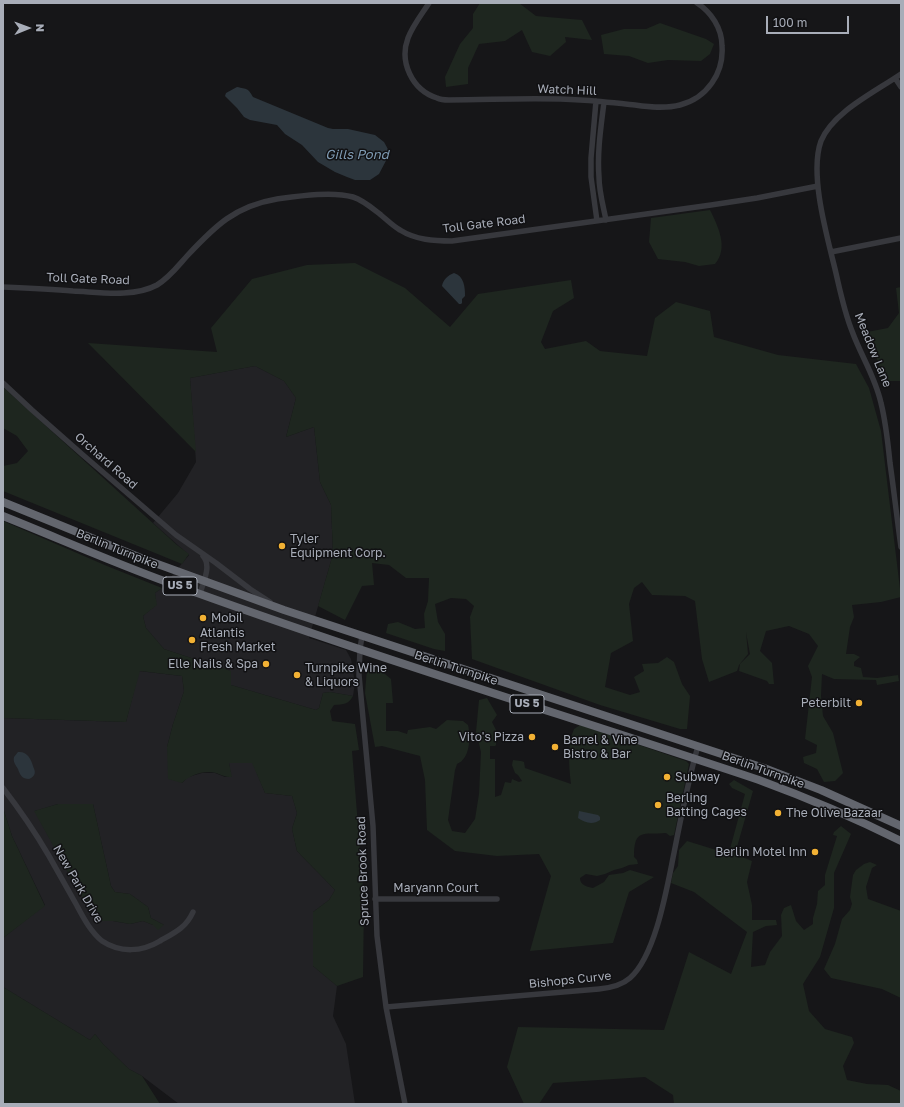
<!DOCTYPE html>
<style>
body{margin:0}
#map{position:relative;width:904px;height:1107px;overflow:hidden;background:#161618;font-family:"Golos Text",sans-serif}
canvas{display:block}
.frame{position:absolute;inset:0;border:4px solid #a8adb8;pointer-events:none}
.north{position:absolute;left:8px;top:8px;width:40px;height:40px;-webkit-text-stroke:3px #111113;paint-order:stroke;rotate:89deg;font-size:11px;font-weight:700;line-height:16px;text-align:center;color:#a8adb8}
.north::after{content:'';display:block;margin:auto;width:14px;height:18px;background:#a8adb8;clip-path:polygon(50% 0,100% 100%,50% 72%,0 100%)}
.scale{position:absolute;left:766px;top:16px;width:83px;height:18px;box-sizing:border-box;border:2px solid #a8adb8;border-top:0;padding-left:5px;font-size:12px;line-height:14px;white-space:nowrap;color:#a8adb8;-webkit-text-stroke:3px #111113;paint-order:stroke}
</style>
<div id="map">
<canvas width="904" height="1107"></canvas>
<div class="frame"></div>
<div class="north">N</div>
<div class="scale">100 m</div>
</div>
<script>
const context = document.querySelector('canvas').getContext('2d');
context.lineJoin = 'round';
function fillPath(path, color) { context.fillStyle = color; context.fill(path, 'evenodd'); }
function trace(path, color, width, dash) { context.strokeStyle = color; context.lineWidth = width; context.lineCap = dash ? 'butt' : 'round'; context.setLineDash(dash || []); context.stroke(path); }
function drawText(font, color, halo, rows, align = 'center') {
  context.font = font + ' "Golos Text",sans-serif'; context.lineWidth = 3; context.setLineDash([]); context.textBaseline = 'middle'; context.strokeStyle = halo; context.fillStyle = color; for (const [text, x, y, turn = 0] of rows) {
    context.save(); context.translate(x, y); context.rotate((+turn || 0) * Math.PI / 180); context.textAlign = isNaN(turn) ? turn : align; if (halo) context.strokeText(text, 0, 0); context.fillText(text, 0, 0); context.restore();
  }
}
fillPath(new Path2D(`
 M255,366L284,381L296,398L286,437L314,427L320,482L331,505L333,554L309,638L346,650L351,659L355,683L353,696L330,692L323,693L319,708L316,710L231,685L230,671L164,649L146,628L143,616L156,605L155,593L162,588L189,555L153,523L178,493L196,462L190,378Z
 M139,671L182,676L184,691L173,724L167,747L182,783L188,777L202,773H215L225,777H231L229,763H253L265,793L292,796L297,813L292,829L297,851L335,890L329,900L313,912V966L337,986L333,1016L346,1044L355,1104H179L142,1076L129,1069L103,1044L95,1034L90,1040L3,987V938L45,905L12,836L3,808V718L126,722ZM58,804H93L111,886L115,892L130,894L148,907L151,918L164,925H153L143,921L130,924L113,921H96L71,878L35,811Z`), '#222225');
fillPath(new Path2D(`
 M480,3H519L536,16L582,20L592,40L565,37L566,42L550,56L532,52L522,30L505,41L479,44L468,68V84L446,87L445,77L460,44L473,28V14Z
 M660,23L706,39L714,44L710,54L701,61L668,60L648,63L629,56L604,54L601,35L624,29H646Z
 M710,210C718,226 729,248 715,264L699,266L685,262L658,259L649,242L651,218Z
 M355,263L405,288L450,327L478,294L571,280L574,298L553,311L541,342L545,349L586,341L600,351L647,356L655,318L676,302L710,311L714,337L778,355L856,364L869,388L881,431L901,597L881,602L852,605L854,617L850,627L846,654H854L860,657L854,662V666L861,668L863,677L877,678L898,675L899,681L877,685L876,680L834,679L822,674L821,696L823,716L833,733L843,773L835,781L824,782L817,769L804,763L803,757L816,753L817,745L805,739L812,677L808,666L818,646L809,634L789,626L766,631L760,651L772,663L774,684H769L767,681L739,671L740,664L750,654L746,632L748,654L739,665L737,671L709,682L702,659L695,601L685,596L652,595L642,582L634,588L629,604L633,641L611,653L605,687L630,695L640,692L634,677L644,671L642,664L658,663L667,657L674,662L682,684L690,696L687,729H680L600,705L472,659L470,617L474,606L466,599L451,598L435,604L438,622L445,634V651L434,649L386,633L388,624L398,622L415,629L425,628L424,614L428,601L429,578H406L389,565L372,563L374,585L362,586L345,620L318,606L333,554L331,505L320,482L314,427L286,437L296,398L284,381L255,366L190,378L196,452L88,343L217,352L211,328L252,279L307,265Z
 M901,287V381H885L867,332L888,328L899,313L896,288Z
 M3,387L177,545L189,554L182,564L3,491V466L17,463L28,451L17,436L3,428Z
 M3,521L107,566L162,588L155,593L157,605L143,616L146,628L164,649L231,671V685L316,710L319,708L323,693L330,692L353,696C348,705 344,704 334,705L330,711L332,721L355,724L359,750L352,751L364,900L363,977L337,986L313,966V912L329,900L335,890L297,851L292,829L297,813L292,796L265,793L252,763H229L232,777C224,777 222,775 216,773C204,770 190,775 182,783L168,779L167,747L173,724L184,691L182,676L140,671L126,722L3,718Z
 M367,668L380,670L391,679L393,703H386V731H398L407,734L408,730L430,727L436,729L447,720L463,721L468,725C471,737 470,759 457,764L455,770L448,820L452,831L465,833L475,819L479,794L481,752L476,732L479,700L487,698L497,715L492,722L497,732L496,745L495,746H490V759H495V797L501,795L505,782L511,783L512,779L519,782L522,781L518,775L515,773L512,765L513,760L521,761L524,762L525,768L571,784C569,768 567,744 574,729L580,725L686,761L689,764L674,835L670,836L666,833C643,835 634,828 634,857L637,860L638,864L629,865L622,868L614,870L605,874L597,876L586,874L580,878C580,885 587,887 593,888L604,882L609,875L623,873L630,870L654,877L629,892L613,943L530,951L551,876L539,854L497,856L455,851L427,830L425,780L420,756L382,746L375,747L365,693Z
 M734,780L753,791L735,854L752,861L747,882L752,905V920H776L777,925L766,926L753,932L751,967L765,965L770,952L782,936L781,915L784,908L791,905L796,921L804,930L813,924V918L817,904L818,891L825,885V875L837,836L833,835L834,832L841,826L851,834L834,873V908L820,957L803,984L809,1011L825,1029L852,1037L854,1043L843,1066L847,1080L867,1084L888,1085L901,1091V1104H674L673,1095L645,1077L553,1083L539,1104H524L507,1067L518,1027L664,1030L689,952L731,974L747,932L694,892L671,883L673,873L678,866L679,850L687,841L726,853L730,849L745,794L732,788L729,784Z
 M58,804H93L111,886L115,892L130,894L148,907L151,918L164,925L158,930L153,925L143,921L130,924L113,921H96L71,878L34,811Z
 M3,808L12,836L45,906L3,938Z
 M870,862L877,865L872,868L866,887L868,899L901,911V998L882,989L831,978L824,969L835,944L842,919L850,910L852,904L850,897L853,875L856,870L864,864Z
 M3,987L90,1040L95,1034L103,1044L129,1069L142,1076L160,1104H3Z`), '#1e261f');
fillPath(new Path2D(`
 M237,87C247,89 248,88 253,97L328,128L333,129H348L375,135L384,142L390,153L379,174L370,180H355L347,177L335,172L318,162L302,145L285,134L277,125L250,120L244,117L237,108L225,96L226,93Z
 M454,273C464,276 465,287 465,296L462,299V303L461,304H459L442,286C443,280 448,275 454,273Z
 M18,752C27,751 31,759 33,766C34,769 36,772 34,775C34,776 30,779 29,779C22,779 20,775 18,769C15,764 13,762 14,757Z
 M579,811L598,815L600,817V820C593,825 585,823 578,818Z`), '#2c353c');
trace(new Path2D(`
 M429,3C422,14 413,25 408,38C399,62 412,90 437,98C441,100 445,100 449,100C492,100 537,97 580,100C598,101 616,103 635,105C649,107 665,109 680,105C707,98 724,73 722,46C722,28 711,12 697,3
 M901,74C875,92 833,112 821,141C809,174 827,236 835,269C840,290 844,311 852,331C861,356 875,376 881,403C886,423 888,443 890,463C894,491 897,519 901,547
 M895,78L901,87
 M596,101L591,158V177L597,221
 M604,102C601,127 597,152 599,177C599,191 603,205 606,220
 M831,252L901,238
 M3,287C26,288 49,289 73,291C98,292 133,298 157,285C169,278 178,266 187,256C215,226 235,206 277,199C299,196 332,191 353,197C363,200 372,208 381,215C387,220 393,226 400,230C416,240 434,241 452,241L711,205L757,198L818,186
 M3,383L32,410L83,455L176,535L216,563L250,589L270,602
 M200,594C203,582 212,566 203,556
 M362,636L360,649L359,675L373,826L377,936L386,1007L405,1104
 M3,788C20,810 35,832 49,856C58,872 67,888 76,904C83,917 90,931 102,941C120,953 142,952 160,941C174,933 186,928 193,912
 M375,899H497
 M386,1007L599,989C609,988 621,986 630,978C656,955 667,887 674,853C681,817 688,781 698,746`), '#37383d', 5.5);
trace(new Path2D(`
 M3,502L141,558L284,610L764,768L821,790L901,826
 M3,516C58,538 112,562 167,582C363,654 562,714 759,780C808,798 855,818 901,841`), '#63666e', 8);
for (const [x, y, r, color] of [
 [282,546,4,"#f2b134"],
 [203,618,4,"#f2b134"],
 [192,640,4,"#f2b134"],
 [266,664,4,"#f2b134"],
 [297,675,4,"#f2b134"],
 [859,703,4,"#f2b134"],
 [532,737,4,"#f2b134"],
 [555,747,4,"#f2b134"],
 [667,777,4,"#f2b134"],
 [658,805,4,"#f2b134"],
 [778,813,4,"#f2b134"],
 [815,852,4,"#f2b134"]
]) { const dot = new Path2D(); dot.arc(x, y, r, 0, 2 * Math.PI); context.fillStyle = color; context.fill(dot); trace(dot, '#111113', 1.5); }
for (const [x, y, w] of [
 [180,586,34],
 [527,704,34]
]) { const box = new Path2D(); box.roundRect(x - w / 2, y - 9, w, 18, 3); context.fillStyle = '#111113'; context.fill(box); trace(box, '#a8adb8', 1); }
drawText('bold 11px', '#a8adb8', null, [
 ["US 5",180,586],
 ["US 5",527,704]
]);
drawText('12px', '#a8adb8', '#111113', [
 ["Watch Hill",567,90,2],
 ["Toll Gate Road",484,224,-7],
 ["Toll Gate Road",88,279,2],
 ["Meadow Lane",873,350,68],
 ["Orchard Road",106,461,41],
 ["Berlin Turnpike",117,549,22],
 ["Berlin Turnpike",456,668,18],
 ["Berlin Turnpike",763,770,20],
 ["Spruce Brook Road",363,871,-92],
 ["New Park Drive",78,884,60],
 ["Maryann Court",436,888],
 ["Bishops Curve",570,980,-6]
]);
drawText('12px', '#a8adb8', '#111113', [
 ["Tyler",290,539],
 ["Equipment Corp.",290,553],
 ["Mobil",211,618],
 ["Atlantis",200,633],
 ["Fresh Market",200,647],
 ["Elle Nails & Spa",258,664,"right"],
 ["Turnpike Wine",305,668],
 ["& Liquors",305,682],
 ["Peterbilt",851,703,"right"],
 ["Vito's Pizza",524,737,"right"],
 ["Barrel & Vine",563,740],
 ["Bistro & Bar",563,754],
 ["Subway",675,777],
 ["Berling",666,798],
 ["Batting Cages",666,812],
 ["The Olive Bazaar",786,813],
 ["Berlin Motel Inn",807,852,"right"]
], 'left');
drawText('italic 13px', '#7f9bb3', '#111113', [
 ["Gills Pond",357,155]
]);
</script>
